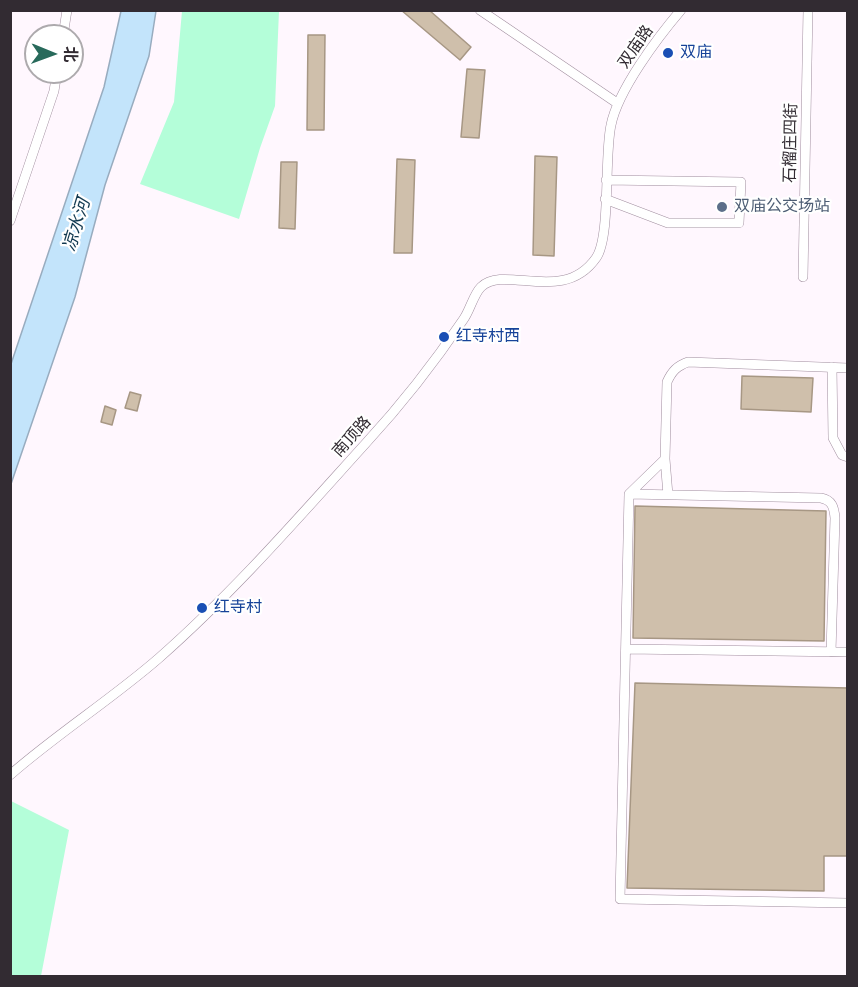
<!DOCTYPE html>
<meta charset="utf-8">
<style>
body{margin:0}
#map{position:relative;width:858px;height:987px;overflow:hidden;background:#fff7fe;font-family:"Fira Sans","Noto Sans SC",sans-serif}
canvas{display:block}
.frame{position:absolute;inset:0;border:12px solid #322b32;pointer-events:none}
.north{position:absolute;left:24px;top:24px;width:60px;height:60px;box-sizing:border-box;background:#fff;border:2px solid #adaaad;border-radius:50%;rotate:91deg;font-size:16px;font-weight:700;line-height:24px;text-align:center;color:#322b32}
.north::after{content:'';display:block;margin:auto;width:21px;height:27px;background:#286a5b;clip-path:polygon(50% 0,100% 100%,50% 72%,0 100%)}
</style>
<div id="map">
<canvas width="858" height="987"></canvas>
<div class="frame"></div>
<div class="north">北</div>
</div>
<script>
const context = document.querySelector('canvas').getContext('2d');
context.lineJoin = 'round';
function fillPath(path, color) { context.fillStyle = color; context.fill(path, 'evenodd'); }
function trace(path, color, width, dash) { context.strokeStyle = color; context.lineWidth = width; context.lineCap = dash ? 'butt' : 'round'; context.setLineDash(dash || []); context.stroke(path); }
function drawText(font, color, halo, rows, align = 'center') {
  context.font = font + ' "Fira Sans","Noto Sans SC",sans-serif'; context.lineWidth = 4.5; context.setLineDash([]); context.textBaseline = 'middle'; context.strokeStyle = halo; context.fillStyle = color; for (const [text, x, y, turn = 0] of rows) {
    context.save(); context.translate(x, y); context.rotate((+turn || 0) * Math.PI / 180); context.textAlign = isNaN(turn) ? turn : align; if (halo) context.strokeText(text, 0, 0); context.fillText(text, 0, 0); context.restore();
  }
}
fillPath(new Path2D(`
 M182,11H279L275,106L260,148L239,219L140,184L174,102Z
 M11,801L69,830L41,976H11Z`), '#b4fed9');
const water = new Path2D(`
 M121,11H156L149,56L105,185L75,297L11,484V364L104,87Z`);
fillPath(water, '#c3e4fb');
trace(water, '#98acbf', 1.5);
const building = new Path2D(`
 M401,10H429L471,47L460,60Z
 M308,35H325L324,130H307Z
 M467,69L485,70L479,138L461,137Z
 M535,156L557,157L554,256L533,255Z
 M397,159L415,160L412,253H394Z
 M281,162H297L295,229L279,228Z
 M742,376L813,378L811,412L741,409Z
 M130,392L141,395L137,411L125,408Z
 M105,406L116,410L112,425L101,422Z
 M635,506L826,511L824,641L633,638Z
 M635,683L848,688V856H824V891L627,888Z`);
fillPath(building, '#cfbfab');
trace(building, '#a79784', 1.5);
const minor = new Path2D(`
 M480,10L617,103
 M63,36L67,10
 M605,199L668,223H739L741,182L606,180
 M10,221L54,91L57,72
 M803,277L808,10
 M832,367L833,438L842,455L848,457
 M665,459L667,382C672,371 677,366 688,362L848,368
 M629,494L665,459L668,495
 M626,649L848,652
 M831,652L835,518C834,507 832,500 821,498L629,494L620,899L848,903
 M10,775C58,733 112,699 159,658C234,592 299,517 366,443C401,405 434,363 463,320C470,311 473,295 481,287C505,264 563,305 596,258C611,237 604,156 611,125C618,90 658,37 681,10`);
trace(minor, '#a18e9f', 10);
trace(minor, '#fff', 9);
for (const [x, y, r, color] of [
 [668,53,6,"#1a4fb4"],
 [722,207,6,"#5c6f8a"],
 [444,337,6,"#1a4fb4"],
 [202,608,6,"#1a4fb4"]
]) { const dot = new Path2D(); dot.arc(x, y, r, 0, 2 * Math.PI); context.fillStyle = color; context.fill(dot); trace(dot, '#fff', 2); }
drawText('16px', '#322b32', '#fff', [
 ["双庙路",636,47,-55],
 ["石榴庄四街",791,143,-89],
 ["南顶路",352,437,-48]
]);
drawText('16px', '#164399', '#fff', [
 ["双庙",680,53],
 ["红寺村西",456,337],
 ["红寺村",214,608]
], 'left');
drawText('16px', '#4e5e75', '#fff', [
 ["双庙公交场站",734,207]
], 'left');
drawText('italic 18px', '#123950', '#fff', [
 ["凉水河",77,225,-73]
]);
</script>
